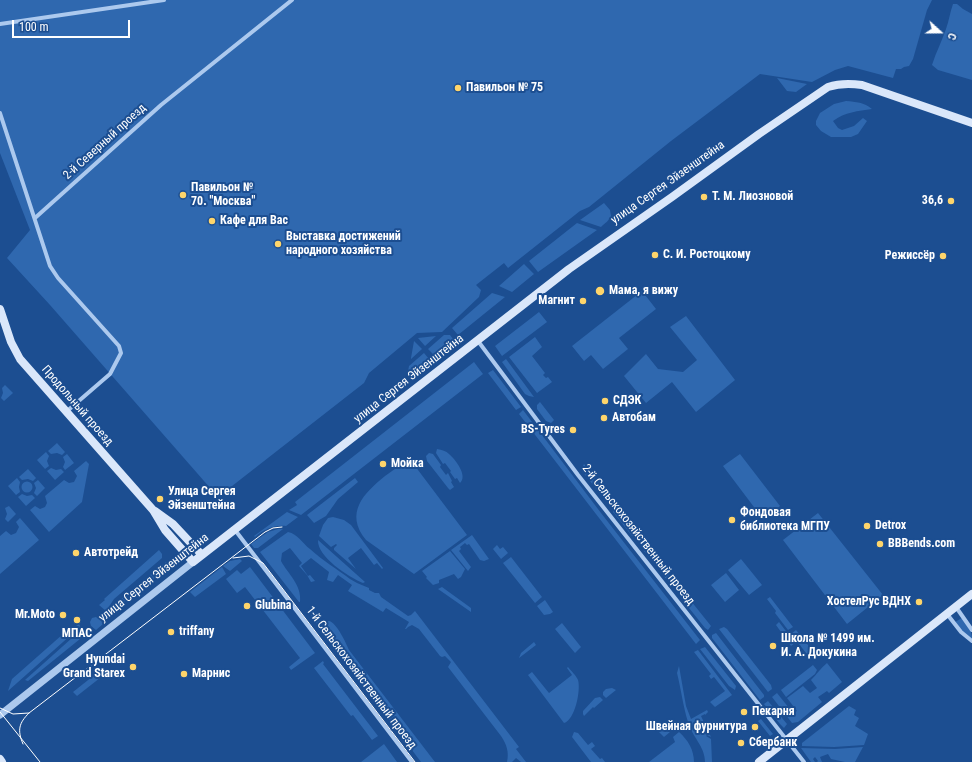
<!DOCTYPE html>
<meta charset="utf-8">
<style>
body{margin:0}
#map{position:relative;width:972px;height:762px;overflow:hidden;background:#1c4e91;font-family:"Roboto Condensed",sans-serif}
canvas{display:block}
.north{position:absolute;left:920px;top:12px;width:40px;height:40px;-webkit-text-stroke:3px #1c4e91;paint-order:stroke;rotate:111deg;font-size:11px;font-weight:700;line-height:16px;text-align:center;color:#fff}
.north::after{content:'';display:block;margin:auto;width:14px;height:18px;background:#fff;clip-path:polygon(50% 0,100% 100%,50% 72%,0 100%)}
.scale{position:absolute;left:12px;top:20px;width:118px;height:18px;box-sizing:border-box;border:2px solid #fff;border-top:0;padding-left:5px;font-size:12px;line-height:14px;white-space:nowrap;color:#fff;-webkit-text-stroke:3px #1c4e91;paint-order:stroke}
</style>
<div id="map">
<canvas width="972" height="762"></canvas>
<div class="north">С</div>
<div class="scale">100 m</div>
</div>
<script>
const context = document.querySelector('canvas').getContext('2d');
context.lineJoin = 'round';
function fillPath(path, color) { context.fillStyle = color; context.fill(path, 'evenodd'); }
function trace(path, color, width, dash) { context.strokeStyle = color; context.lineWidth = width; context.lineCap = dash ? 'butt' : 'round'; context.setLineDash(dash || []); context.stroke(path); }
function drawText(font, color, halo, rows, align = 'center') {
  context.font = font + ' "Roboto Condensed",sans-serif'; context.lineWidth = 4; context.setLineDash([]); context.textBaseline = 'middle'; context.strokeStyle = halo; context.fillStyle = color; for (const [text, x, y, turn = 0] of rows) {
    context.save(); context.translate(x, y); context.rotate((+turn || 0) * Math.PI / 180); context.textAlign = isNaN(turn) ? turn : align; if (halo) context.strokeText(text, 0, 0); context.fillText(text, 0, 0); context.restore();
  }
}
fillPath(new Path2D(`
 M0,0H932L927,10L913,59L909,66L904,67L901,69H896L893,78L848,66L835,70L812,82L760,74L671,141L589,207L580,211L508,268L504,263L476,285L481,290L479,297L442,332L417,333L369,373L364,383L218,497L50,305L7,258L30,230L0,153Z
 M953,4H957L963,9L972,14V80L938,70L932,65C936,52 942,41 946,29C949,21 950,12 953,4Z
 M777,78L807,84L796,92L787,91Z
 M846,101C856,102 864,102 872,109C858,111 845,112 833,121L838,128L842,130L854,126L863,118L867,121L858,134L851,137H831L821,131L816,125V121L820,113L834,104Z
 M604,203L610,210L611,216C609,221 605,223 601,227L580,220Z
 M577,223L597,230L538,272L529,261Z
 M524,264L534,274L512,292L499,286Z
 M642,291L656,309L619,338L628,349L603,369L591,355L584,361L572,346Z
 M492,293L505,297L458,335L452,328Z
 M539,312L547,322L502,356L495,346Z
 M686,316L735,380L696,412L672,382L646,403L624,376L646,354L658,369L683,372L697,360L670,327Z
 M444,335H450L453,339L434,355L428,349Z
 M436,336L425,346L418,338Z
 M535,337L542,347L532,356L545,373L543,375L546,378L548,377L552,382L537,393L509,357Z
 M414,341L422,349L411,359V358Z
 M424,353L429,359L407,377L409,366Z
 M506,359L534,397L529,396L525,394L502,362Z
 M474,362L483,374L301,515L289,510L297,505L295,502Z
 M493,370L521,407L516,410L488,373Z
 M5,385L13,393L4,401L1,398L3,393L2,388Z
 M540,402L554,420L551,423L546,421L537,409V405Z
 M523,410L601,513L700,640L696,644L519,414Z
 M57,443L65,452L62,455L57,453L51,454L48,451Z
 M437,449C442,450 446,451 449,454C456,460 468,476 460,483L457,478L455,479L450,472L451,471L445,463L443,464L436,453Z
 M46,452L49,456L47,461L49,466L45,469L37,460Z
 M429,453L433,454L441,465L440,467L446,475L448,473L452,481L451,482L454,487L450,490L448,488L427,461L426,456Z
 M67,454L74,463L65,470L63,467L65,462L63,457Z
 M740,454L780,506L763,519L723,466Z
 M86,461L89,464L82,502L49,532L30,510L35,506L40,509L45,507L47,503L45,496L64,480L69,483L74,482L77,476L74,471Z
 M409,463L415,466L467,535L414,574L366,540C344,513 364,493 385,476C393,471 399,464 409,463Z
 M584,464L612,500L608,502L605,500L582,471V468Z
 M51,468L56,470L61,469L64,472L55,480L47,471Z
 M28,469L36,478L33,481L28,479L22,480L19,477Z
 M17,478L20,482L19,487L20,492L16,495L8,486Z
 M355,478L358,482L338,499L326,516L314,523L307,515Z
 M38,480L45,488L37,496L34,493L36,488L34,483Z
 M21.5 487a5.5 5.5 0 1 1 11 0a5.5 5.5 0 1 1-11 0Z
 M22,494L27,496L32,495L35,498L26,506L18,497Z
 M615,505L640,536L636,537L632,536L613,512V509Z
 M9,506L16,514L8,522L5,519L7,514L5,508Z
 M287,512L298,517L286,526C273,525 265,529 255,537L254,536Z
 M818,513L883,595L847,624L783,540Z
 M333,517L344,520L351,525L383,568L382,569L377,563L374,565L361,548L348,558L356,569L334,550V548L337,545L336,544L331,547L319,536L323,525L328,518Z
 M20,518L39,540L0,574V536L6,531L11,535L16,533L19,527L16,522Z
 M278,529H283L258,548H254L251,544L268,532Z
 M288,532C298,534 302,543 310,549C322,560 337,569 350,579L357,583L369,588V590L375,593H379L381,597L408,616L411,615L415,611L519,747L516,749L526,762H521L516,758L512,762H507C509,752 507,745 501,736L448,667L451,662L445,656L442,657L440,656L419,629L412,625L408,627L406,629H405L409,622L386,608L383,612L348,591L352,585L338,575L333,582L327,580L329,572L311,558L301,566L308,576L310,575L315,581L311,582L307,575L299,566L302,563L290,548L282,553L281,561C288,574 302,585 300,602H299L260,552Z
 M472,535L489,559L484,561L480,560L469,544L467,545L465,543L460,547L461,549L459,551L471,567L468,571L451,550Z
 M318,540L365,582L363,583C349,577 317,557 318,540Z
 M645,543L662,565L658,568L644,551L643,547Z
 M497,545L500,549L503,547L508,553L501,559L493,549Z
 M159,550L162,554V558L114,599L106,611L99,605L105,600L104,599Z
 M450,551L465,569L461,577L458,579L454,574L439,580V583L433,585L426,578L427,577L422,571Z
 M511,557L542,597L535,603L503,563Z
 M240,559L242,561L230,571L223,566L230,561Z
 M741,559L762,585L749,595L728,570Z
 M166,562L169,566L168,568L122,604L119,603L120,600Z
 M222,567L226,574L195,597L190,592Z
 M250,567L315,653L291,670L289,667L300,658L245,587L237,593L226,579L237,570L241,574Z
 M664,568L679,586L675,588L672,586L660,571Z
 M726,573L739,590L725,602L711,585Z
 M442,587L471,608V612L438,589Z
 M683,591L711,626L708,630L705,628L681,598L680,594Z
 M770,597L793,627L788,630L775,613L776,611L767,599Z
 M545,600L553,612L550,614L544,615L537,606Z
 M311,615L321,617L320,619L322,622C324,622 327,621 329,621C337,623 346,643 349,650L435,762H421L311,616Z
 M96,617L101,620L103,624L96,630L91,626L90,622L92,618Z
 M962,618C967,624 972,630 972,639L962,632L955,622Z
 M779,622L795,643L791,646L776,625Z
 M562,623L581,647L575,653L555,629Z
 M79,624L83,631L72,634L8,691L12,679L71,627L73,628Z
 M724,627L727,629L771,685L772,689L768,692L719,629Z
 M796,630C801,637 815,649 810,658L791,634Z
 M716,633L764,695V697L760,700L712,638V635Z
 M80,635V639L28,681L25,680L72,638Z
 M534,642L536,645L519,658L521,653Z
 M705,647L736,686L735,690L729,686L700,649Z
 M698,650L732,695L715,707L710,702L725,691L714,677L711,679L709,676L711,674L694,652Z
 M323,661L324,663L323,664L378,736L372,740L353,715L351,716L314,668Z
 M827,663L842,682L829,693L827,691L818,697L822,702L798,722L792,723L772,697L777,693L793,713L797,711L787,698L803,686L810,693L817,688L811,680C817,674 820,669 827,663Z
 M813,665L817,670L815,674L786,697L781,690Z
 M679,666L686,706L691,719L707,710L708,712L705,715V714L701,716L711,737L707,735L706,736L711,739L712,762H705C705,746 692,737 688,722C683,706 681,689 677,673Z
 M568,667C571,671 576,675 578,680C581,690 575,720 564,723L528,675L532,672L549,693L572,675L567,668Z
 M102,669L105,674L77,696L73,692Z
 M612,688L616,690L606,698L603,695V692L606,689Z
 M600,697L603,700L594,708L593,707L584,716L583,714V711L595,698Z
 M768,701L787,724L784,728L780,724L764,704Z
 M849,706L856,710L854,715L859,718L855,726L868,734L864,745L834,747L802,746V743Z
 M761,719L773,734L770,736L758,721Z
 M661,723L670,729V732L664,737L657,730Z
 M574,732L578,733L588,745L592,742L595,746L591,749L600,759L602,758L605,762H591L572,737Z
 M679,732C688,740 694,750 694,762H649L675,742L673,737Z
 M384,744L397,762H361Z
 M863,747L855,762H845L831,759L828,754L820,757L822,762H817L818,761L815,757L813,759L815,762H811L801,748L835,749Z`), '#2f68af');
trace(new Path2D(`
 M0,24L164,0
 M0,113L50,266L58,278L119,346L121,353L110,374L66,412
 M35,218L161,105L292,0
 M478,341L578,475L804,762
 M235,530L412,762
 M956,607L972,630
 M947,614L961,632L972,641`), '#acc9ee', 4);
trace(new Path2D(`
 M0,715L193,562`), '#acc9ee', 7);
trace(new Path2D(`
 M0,309L11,342L20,359L153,510L165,530L193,562L569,269L672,197L759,134L828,87C840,83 849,83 862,85L972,123
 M155,511L173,524L202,555
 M0,759L2,762
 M759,762L972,594`), '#dae7fa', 8);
trace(new Path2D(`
 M233,558L249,556L263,563L415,762
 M0,708L13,714L29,713
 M0,712L40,762
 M23,744C17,730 19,723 29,713L265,532L273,528L282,527`), '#fff', 1);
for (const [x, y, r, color] of [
 [458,88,4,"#fed56b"],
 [183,195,4,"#fed56b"],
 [704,197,4,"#fed56b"],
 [951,201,4,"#fed56b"],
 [212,221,4,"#fed56b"],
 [278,244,4,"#fed56b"],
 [655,255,4,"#fed56b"],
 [943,256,4,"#fed56b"],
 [600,291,5,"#fed56b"],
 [583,301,4,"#fed56b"],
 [605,401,4,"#fed56b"],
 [604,418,4,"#fed56b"],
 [573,430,4,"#fed56b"],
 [383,464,4,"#fed56b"],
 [160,499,4,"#fed56b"],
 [732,520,4,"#fed56b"],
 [867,526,4,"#fed56b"],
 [880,544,4,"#fed56b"],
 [76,553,4,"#fed56b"],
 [919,602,4,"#fed56b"],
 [247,606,4,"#fed56b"],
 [63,615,4,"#fed56b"],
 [77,620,4,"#fed56b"],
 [171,632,4,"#fed56b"],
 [773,646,4,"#fed56b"],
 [133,667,4,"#fed56b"],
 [184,674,4,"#fed56b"],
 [744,712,4,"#fed56b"],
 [755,727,4,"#fed56b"],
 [741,743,4,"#fed56b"]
]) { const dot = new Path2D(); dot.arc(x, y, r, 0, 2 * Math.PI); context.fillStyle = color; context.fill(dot); trace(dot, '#1c4e91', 1.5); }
drawText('bold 12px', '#fff', '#1c4e91', [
 ["Павильон № 75",466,88],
 ["Павильон №",191,188],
 ["70. \"Москва\"",191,202],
 ["Т. М. Лиозновой",712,197],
 ["36,6",943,201,"right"],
 ["Кафе для Вас",220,221],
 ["Выставка достижений",286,237],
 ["народного хозяйства",286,251],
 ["С. И. Ростоцкому",663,255],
 ["Режиссёр",935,256,"right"],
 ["Мама, я вижу",609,291],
 ["Магнит",575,301,"right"],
 ["СДЭК",613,401],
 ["Автобам",612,418],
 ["BS-Tyres",565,430,"right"],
 ["Мойка",391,464],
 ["Улица Сергея",168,492],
 ["Эйзенштейна",168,506],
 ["Фондовая",740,513],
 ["библиотека МГПУ",740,527],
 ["Detrox",875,526],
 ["BBBends.com",888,544],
 ["Автотрейд",84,553],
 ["ХостелРус ВДНХ",911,602,"right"],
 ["Glubina",255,606],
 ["Mr.Moto",55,615,"right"],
 ["triffany",179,632],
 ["МПАС",77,634,"center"],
 ["Школа № 1499 им.",781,639],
 ["И. А. Докукина",781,653],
 ["Hyundai",125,660,"right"],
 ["Grand Starex",125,674,"right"],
 ["Марнис",192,674],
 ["Пекарня",752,712],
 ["Швейная фурнитура",747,727,"right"],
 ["Сбербанк",749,743]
], 'left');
drawText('12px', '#fff', '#1c4e91', [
 ["2-й Северный проезд",105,142,-42],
 ["улица Сергея Эйзенштейна",668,183,-35],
 ["улица Сергея Эйзенштейна",409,379,-38],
 ["Продольный проезд",77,406,49],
 ["2-й Сельскохозяйственный проезд",638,535,52],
 ["улица Сергея Эйзенштейна",154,578,-38],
 ["1-й Сельскохозяйственный проезд",361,678,53]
]);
</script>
